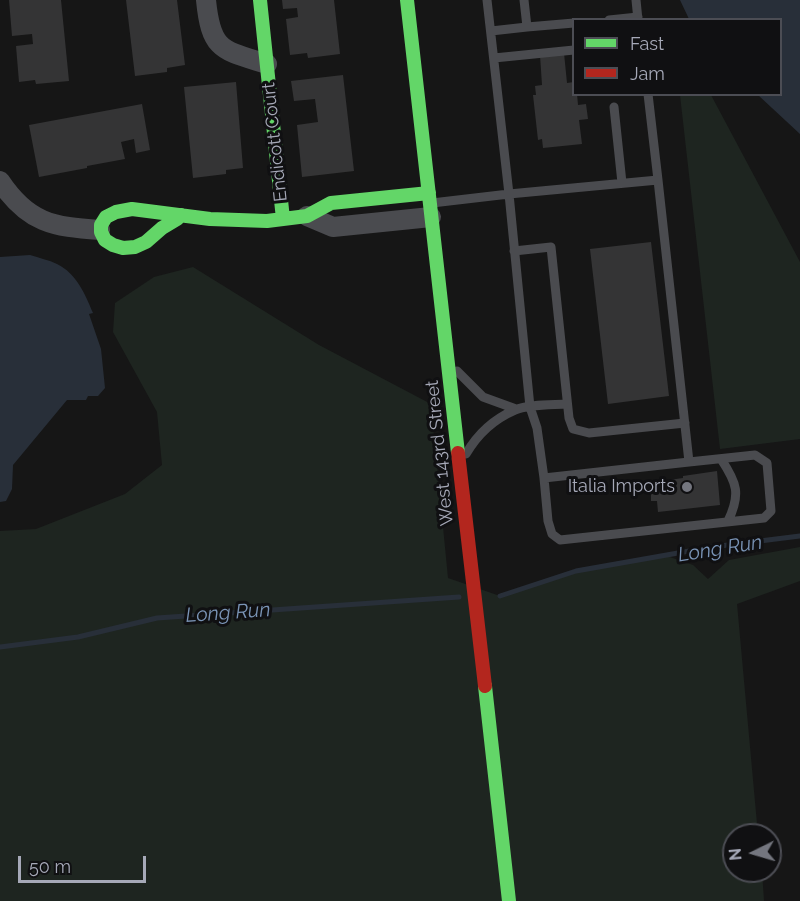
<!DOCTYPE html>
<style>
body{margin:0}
#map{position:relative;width:800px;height:901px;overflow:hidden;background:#161616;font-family:Raleway,sans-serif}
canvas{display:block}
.legend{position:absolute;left:572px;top:18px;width:210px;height:78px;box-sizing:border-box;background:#101012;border:2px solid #4c4d54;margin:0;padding:8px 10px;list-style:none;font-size:18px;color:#a6a9b8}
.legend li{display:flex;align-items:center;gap:12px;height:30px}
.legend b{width:30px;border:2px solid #4c4d54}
.north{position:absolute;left:722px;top:823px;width:60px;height:60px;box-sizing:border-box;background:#101012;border:2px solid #4c4d54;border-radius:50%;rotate:265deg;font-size:16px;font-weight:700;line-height:24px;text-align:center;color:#a6a9b8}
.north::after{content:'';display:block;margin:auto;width:21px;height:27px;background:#74767f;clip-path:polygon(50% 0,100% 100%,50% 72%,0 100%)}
.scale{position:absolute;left:18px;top:856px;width:128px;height:27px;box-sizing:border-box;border:3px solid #a6a9b8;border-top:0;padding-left:8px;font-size:18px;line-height:21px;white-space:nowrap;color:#a6a9b8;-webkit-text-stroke:4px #101012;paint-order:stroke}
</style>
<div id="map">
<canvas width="800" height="901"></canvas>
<ul class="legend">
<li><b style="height:8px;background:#63d668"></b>Fast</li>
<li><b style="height:8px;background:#b3261e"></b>Jam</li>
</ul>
<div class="north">N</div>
<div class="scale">50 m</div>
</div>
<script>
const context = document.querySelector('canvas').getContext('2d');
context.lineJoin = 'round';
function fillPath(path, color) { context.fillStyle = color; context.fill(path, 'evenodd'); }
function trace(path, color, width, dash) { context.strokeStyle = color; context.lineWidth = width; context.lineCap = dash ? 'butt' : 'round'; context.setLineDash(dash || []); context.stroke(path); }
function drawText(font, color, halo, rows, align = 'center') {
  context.font = font + ' Raleway,sans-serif'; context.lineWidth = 6; context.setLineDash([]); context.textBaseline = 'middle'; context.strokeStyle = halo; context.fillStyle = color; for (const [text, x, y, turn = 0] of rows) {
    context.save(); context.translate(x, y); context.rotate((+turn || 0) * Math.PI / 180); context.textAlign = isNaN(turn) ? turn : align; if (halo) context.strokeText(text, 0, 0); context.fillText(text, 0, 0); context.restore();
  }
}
fillPath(new Path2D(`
 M680,95H711L800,262V439L720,449Z
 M193,267L319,345L431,404L448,578L500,596L576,571L664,555L693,565L708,579L729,560L800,547V581L737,604L758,835H734V871H762L764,901H0V531L36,529L125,494L162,465L157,412L113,332L115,303L154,277Z`), '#1e2520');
fillPath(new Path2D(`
 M680,0H800V134L758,95L780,94V20L689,19Z
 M30,255C39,258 49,260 57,264C77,274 85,294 93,313L89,314L101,349L105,388L98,396H88L86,400H67L13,465L12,489L6,501L0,502V257Z`), '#282f39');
trace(new Path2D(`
 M500,596L576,571L712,547L800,536
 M0,647L78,637L157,618L459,597`), '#282f39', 5);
fillPath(new Path2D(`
 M9,0H61L69,81L36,84L35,80L19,82L16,46L33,44L32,34L12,36Z
 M126,0H177L185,65L167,68V72L135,76Z
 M282,0H334L340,54L308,58L307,53L290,55L286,19L298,17L297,8L283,9Z
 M564,53L567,83L574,82V94H577L578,105L586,104L588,119L579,120L582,144L543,148L542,139L538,140L533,95H536L535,86L542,85L540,55Z
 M343,75L354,171L302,177L297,125L318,122L315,99L294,101L291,81Z
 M236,82L243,168L226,170V174L193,178L184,87Z
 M142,104L150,150L136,153L134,139L121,142L125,159L87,166V168L39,177L29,125Z
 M651,242L669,396L608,404L590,249Z
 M717,471L720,505L658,512L657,501H651V494L656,493L655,482L683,478V476Z`), '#343435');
trace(new Path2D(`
 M487,0L509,194L530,407L537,428L544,478L689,462L658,180
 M636,0L638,20
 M609,20L638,17
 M527,27L574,23
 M491,31L527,27L524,0
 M494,58L574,50
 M614,107L622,183
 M432,203L509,194L658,180L648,94
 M514,251L551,247L569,418L573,429L589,433L685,423
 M457,371L483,397L516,409
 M466,454C477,435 494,419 515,410C529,404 552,405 567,404
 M721,459C737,483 741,494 728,521
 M544,478L548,521L552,534L560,540L764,518L771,511L767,463L755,455L689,462`), '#4a4b4f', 9);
trace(new Path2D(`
 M206,0C211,51 222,50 267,64
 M0,181C28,223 53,227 100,230
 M307,216L333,227L431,217`), '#4a4b4f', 20);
trace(new Path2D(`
 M260,0L283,219
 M407,0L458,453
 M182,215L179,217L177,219L162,228L146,242L135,247L123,248L113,245L105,240L101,232V225L106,217L116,212L132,209L210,219L267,221L307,216L331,203L429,193
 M485,686L509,901`), '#63d668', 14);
trace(new Path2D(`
 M458,453L485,686`), '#b3261e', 14);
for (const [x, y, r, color] of [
 [687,487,6,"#74767f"]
]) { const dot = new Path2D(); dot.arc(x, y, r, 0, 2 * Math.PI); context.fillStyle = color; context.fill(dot); trace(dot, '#101012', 2); }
drawText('18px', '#a6a9b8', '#101012', [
 ["Endicott Court",275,142,-96],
 ["West 143rd Street",440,453,-96]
]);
drawText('18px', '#a6a9b8', '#101012', [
 ["Italia Imports",675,487]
], 'right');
drawText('italic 20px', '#7a94b6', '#101012', [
 ["Long Run",720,549,-9],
 ["Long Run",228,613,-4]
]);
</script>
